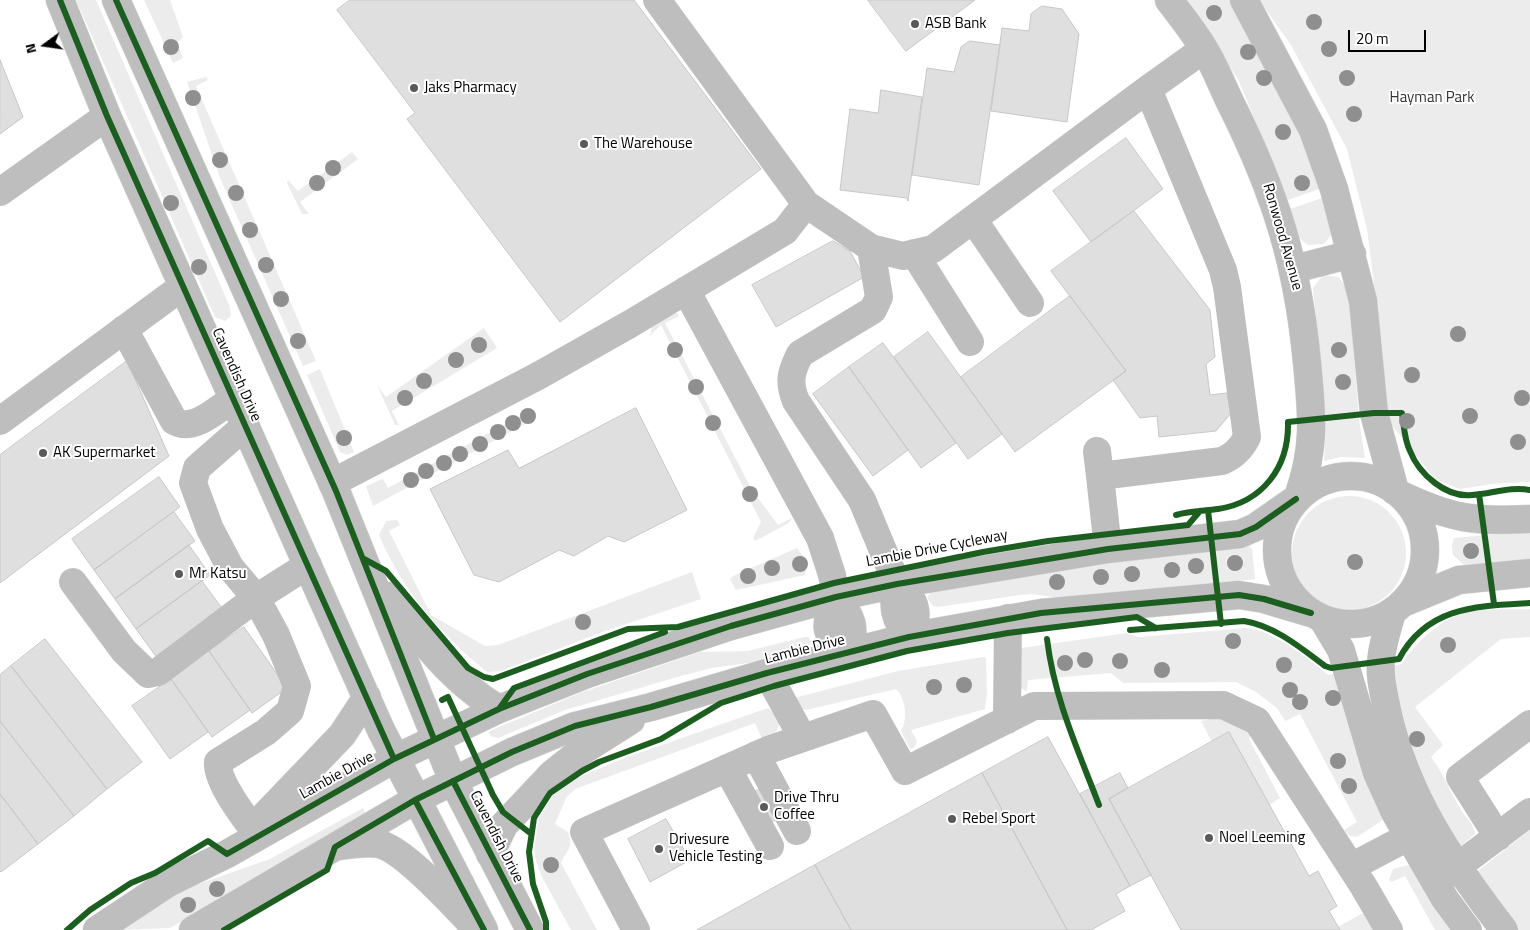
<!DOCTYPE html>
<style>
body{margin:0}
#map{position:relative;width:1530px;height:930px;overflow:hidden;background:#fff;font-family:"Titillium Web",sans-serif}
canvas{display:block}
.north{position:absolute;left:20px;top:20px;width:50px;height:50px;-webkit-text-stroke:4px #fff;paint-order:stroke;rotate:256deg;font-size:14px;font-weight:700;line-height:20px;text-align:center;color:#000}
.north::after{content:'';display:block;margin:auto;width:18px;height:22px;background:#000;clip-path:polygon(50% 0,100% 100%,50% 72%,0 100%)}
.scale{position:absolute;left:1348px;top:30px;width:78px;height:22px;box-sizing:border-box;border:2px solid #000;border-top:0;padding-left:6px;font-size:15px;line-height:18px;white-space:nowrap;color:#000;-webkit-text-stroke:4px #fff;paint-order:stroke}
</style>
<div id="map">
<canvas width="1530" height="930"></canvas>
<div class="north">N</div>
<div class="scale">20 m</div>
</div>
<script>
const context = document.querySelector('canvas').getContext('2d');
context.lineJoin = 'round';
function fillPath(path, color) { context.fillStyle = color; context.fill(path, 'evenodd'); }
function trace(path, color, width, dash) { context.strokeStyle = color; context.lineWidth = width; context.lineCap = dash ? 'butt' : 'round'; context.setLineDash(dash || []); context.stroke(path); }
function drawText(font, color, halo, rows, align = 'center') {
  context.font = font + ' "Titillium Web",sans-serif'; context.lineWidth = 4; context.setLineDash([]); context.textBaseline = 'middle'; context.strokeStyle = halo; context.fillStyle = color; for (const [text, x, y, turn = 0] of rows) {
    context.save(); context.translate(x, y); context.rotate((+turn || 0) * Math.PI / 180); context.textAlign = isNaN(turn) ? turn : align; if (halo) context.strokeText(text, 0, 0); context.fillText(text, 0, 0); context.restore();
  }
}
fillPath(new Path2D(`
 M76,0H96L230,307L231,316L225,321L215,317Z
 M144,0H170L183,37L177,43L183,58L173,63Z
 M1184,0H1231L1283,89L1322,188L1288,200L1238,79Z
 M1259,0H1530V482L1492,484L1460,489L1435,479L1387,419L1382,347L1367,229L1347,149L1291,45Z
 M206,77L208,80L196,86L316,361L303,366L220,178L187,82Z
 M352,152L358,159L300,202L309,214H302L287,183L288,180L298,191Z
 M1325,197L1332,234L1324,244L1308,245L1298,237L1290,209Z
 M1323,275L1339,277L1349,293L1359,420L1365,458L1341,457L1324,461L1326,425L1313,288Z
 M677,313L679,316L665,323L752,490L778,525L792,518L789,523L755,541L753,538L761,522L661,325L650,336C654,315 656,315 677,313Z
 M484,328L497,348L392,411L399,425H395L377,385L386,397Z
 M320,369L354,452L347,455L340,452L307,375Z
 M529,411L534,412L536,418L373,506L366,486L383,479L388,488Z
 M1292 553a57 57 0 1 1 114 0a57 57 0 1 1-114 0Z
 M397,520L400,525L389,531L431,615L485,646L498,645L692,572L701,599L605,631L501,671L487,672C440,634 402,590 379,535L386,521Z
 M1530,531V560L1464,565L1453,555L1452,545L1454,538Z
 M1249,546L1252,548L1255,579L1067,599L1031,594L1020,595L938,607L933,606L927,598L932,590L1043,570Z
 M797,548L807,561L805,575L736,590L730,579L735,575Z
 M1530,609V637L1501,639L1415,707L1443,745L1431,757C1444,774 1450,792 1461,810C1466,818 1474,824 1475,834L1462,845L1456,847L1409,754L1392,666L1402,664C1416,642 1441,618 1468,612C1488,608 1510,610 1530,609Z
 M1246,628C1272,630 1308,658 1328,675L1338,673L1386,809L1381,821L1357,837L1350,836L1344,830L1357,822L1300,714L1285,721L1277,708L1256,692L1236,682L1123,683L1111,673L1028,680L1027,691L1015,686L1021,648L1127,633L1139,637Z
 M804,637H809L811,642L806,650L770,660L712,668L677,677L565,710L498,738L490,736L489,732L492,730L580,693L688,656L700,652L748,651Z
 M983,657L986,658L987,694L985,709L911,730L917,741L915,747L910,749L901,731C908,719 906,699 896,689L806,710L799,708L794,698L898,671Z
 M768,708L774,713L780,724L776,732L768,739H762L755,723L575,789L566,798L555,824L568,832C574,849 567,849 561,863L597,930H571L542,877L536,861L534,849L539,818L553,795L577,778L627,757Z
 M1227,715L1253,732L1249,739L1280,798L1269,805L1212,742L1201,721Z
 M363,808L365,813L361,817L170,928L120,930L179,891L270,859Z
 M1530,830V930H1514L1475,873Z
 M1412,864L1464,930H1435L1405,876L1391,882L1389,880L1393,869Z
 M1361,914H1368L1374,923L1372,930H1340L1338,927Z`), '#ececec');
const building = new Path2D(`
 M350,0H634L761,169L560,322L407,119L415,113L337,10Z
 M868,0H975L906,51Z
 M1042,6L1062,9L1079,34L1067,122L991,111L1002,28L1029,31L1031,14Z
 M970,41L1000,45L979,185L912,175L927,68L954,72L961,47Z
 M0,60L23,117L0,134Z
 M881,90L922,97L908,201L907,198L840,190L850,109L878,113Z
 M1126,138L1163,189L1091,242L1053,191Z
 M1134,211L1210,310L1215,357L1206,364L1210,395L1227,393L1231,413L1216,431L1159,437L1157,416L1140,418L1113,380L1126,371L1051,271Z
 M833,241L850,251L864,277L776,327L752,285Z
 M1070,296L1126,371L1015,452L961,377Z
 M928,332L1002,434L968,459L894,357Z
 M883,343L956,443L921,468L849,367Z
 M127,361L169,456L0,583V455Z
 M849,367L908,450L873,476L813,394Z
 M636,408L687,510L624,542L608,536L574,556L559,550L499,582L474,575L430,489L508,450L519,468Z
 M159,477L180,507L94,570L72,539Z
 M174,512L195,541L115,599L94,570Z
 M189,545L210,575L136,629L115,599Z
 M202,581L224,611L158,659L136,629Z
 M244,627L287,688L252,713L209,651Z
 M45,639L142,762L107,789L11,666Z
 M209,651L250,710L212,737L171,679Z
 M11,666L107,789L74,816L0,721V675Z
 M171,679L208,732L170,759L132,706Z
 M0,721L74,816L38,844L0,794Z
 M1229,732L1309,876L1318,871L1337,906L1329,911L1340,930H1181L1109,799Z
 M1048,737L1130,886L1116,894L1125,911L1091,930H1067L982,773Z
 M982,773L1067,930H851L815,865Z
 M1120,773L1128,788L1109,799L1151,875L1130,886L1080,794Z
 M760,789L777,819L768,824L750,794Z
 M0,794L38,844L1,872L0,871Z
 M666,819L690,860L650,882L628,839Z
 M815,865L851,930H697Z`);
fillPath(building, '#dfdfdf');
trace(building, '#c7c7c7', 1);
const major = new Path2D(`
 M60,0L107,116L381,730L484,930
 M116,0L336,491L453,781L530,930
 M1169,0C1181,16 1194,32 1204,49C1215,66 1222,86 1231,104C1275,192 1298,264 1307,363C1312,415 1316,446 1298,497
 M1244,0L1313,130L1334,189L1363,301L1374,413L1395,491
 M1294,269L1352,254
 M1277 550a74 74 0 1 1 148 0a74 74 0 1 1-148 0Z
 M1401,495C1452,519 1474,522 1530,519
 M897,584C917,599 920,616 909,637C894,620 892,606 897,584Z
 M390,596C419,639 454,683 499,709
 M836,597C825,622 821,636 848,652
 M836,597C852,616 857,629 848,652
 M1405,602L1459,580L1530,573
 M253,828L342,735L367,697
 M340,846C353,844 366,842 379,844C403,849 452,903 470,922
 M490,854L504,825L552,774L576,755L631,720
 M97,930L168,883L227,854L394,759L499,709L587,674L731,626L836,597L897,584L1108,549L1240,534L1256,527L1296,499
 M193,930L415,800L512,752L575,726L651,707L767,673L909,637L1041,613L1239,595L1264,599L1311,613`);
trace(major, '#dbdbdb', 29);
trace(new Path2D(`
 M657,0L806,204L871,248L903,256L933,249L1148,89L1204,49
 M0,192L107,116
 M973,219L1030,303
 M871,248L879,297L873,310L800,354C791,372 788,382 796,401L862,500L897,584
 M914,253L970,342
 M686,290L820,538L832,575L836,597
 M124,329L174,421C193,433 217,409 233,399
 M0,421L183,286
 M245,426L197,468L193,483L210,529L230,567L256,598L308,565
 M1097,451L1100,476
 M332,483L538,376L630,324L785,231L806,204
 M1108,549L1100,476L1222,461C1234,456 1241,449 1247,437L1227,287L1223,270L1148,89
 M73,582L124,651L148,674L158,672L256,598L276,635L297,686L290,711L266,732L218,762C216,782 246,819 258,836
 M1392,613C1388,628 1382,645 1381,661C1379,677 1384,694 1387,710C1406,796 1451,861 1504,930
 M1323,620L1341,650L1377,773L1395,813L1445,899L1468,930
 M767,673L802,737
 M1007,720L1008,618
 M756,755L797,831
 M727,768L770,846
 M1498,837L1460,777L1530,724
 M1351,867L1425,828
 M1441,879L1530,812
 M636,930L584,832L768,750L873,714L905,771L1034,706L1223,705L1257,721L1364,887L1389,930`), '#bebebe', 28);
trace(major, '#bebebe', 28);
trace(new Path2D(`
 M60,0L107,116L394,759
 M116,0L336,491L434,739
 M1479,494L1494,604
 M1208,510L1221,624
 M1176,515C1190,511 1204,511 1218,509C1263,502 1289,467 1288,422L1374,413H1402C1404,425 1404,439 1410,451C1419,474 1446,498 1472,495C1491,494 1511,486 1530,490
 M364,559L386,571L468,668L484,677L493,679L628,629L678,627L834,583L983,552L1048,541L1188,525L1200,511
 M1130,630L1244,621C1275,626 1301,648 1325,666L1331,668L1399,659C1427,606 1478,606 1530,603
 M1047,639C1054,698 1078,750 1099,805
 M442,700L448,697L493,795L503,812L530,833
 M499,709L514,688L665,632
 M453,781L530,930
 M415,800L484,930
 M67,930L90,910L131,883L155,873L208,841L227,854L394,759L499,709L587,674L731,626L836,597L897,584L1108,549L1240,534L1256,527L1296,499
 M224,930L327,870L335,847L415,800L512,752L575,726L651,707L767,673L909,637L1041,613L1239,595L1264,599L1311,613
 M546,930V922L533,884L529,852L534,818L550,793L582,771L599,762L661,739L721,703L774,686L907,651L1008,633L1137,617L1156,628`), '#1b5e20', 6);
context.fillStyle = '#8f8f8f';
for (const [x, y] of [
 [1214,13],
 [1314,22],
 [171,47],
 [1329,49],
 [1248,52],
 [1264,78],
 [1347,78],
 [193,98],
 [1354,114],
 [1283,132],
 [220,160],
 [333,168],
 [317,183],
 [1302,183],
 [236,193],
 [171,203],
 [250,230],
 [266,265],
 [199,267],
 [281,299],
 [1458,334],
 [298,341],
 [479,345],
 [675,350],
 [1339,350],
 [456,360],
 [1412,375],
 [424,381],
 [1343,382],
 [696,387],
 [405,398],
 [1522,398],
 [528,416],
 [1470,416],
 [1407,421],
 [513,423],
 [713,423],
 [498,432],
 [344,438],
 [1518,442],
 [480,444],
 [460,454],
 [444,463],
 [426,471],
 [411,480],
 [750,494],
 [1471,551],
 [1355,562],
 [1235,563],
 [800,564],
 [1196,566],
 [772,568],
 [1172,570],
 [1132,574],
 [748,576],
 [1101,577],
 [1057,582],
 [583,622],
 [1233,641],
 [1448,645],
 [1085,660],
 [1120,661],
 [1065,663],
 [1284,665],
 [1162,670],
 [964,685],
 [934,687],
 [1290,690],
 [1333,698],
 [1300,702],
 [1417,739],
 [1338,761],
 [1349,786],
 [551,865],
 [217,889],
 [188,905]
]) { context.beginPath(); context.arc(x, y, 8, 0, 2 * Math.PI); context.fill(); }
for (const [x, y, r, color] of [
 [915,24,5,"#595959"],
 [414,88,5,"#595959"],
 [584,144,5,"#595959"],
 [43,453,5,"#595959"],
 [179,574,5,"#595959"],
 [764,807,5,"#595959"],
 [952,819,5,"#595959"],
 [1209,838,5,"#595959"],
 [659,849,5,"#595959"]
]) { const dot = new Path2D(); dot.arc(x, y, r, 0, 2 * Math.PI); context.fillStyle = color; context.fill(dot); trace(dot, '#fff', 2); }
drawText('15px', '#000', '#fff', [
 ["ASB Bank",925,24],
 ["Jaks Pharmacy",424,88],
 ["The Warehouse",594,144],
 ["AK Supermarket",53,453],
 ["Mr Katsu",189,574],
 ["Drive Thru",774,798],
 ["Coffee",774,815],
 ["Rebel Sport",962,819],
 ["Noel Leeming",1219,838],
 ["Drivesure",669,840],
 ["Vehicle Testing",669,857]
], 'left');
drawText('15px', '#333', '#fff', [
 ["Hayman Park",1432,98]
]);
drawText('15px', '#000', '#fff', [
 ["Ronwood Avenue",1282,237,74],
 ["Cavendish Drive",236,375,66],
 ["Lambie Drive Cycleway",937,549,-11],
 ["Lambie Drive",805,650,-14],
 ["Lambie Drive",337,776,-29],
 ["Cavendish Drive",496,837,63]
]);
</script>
